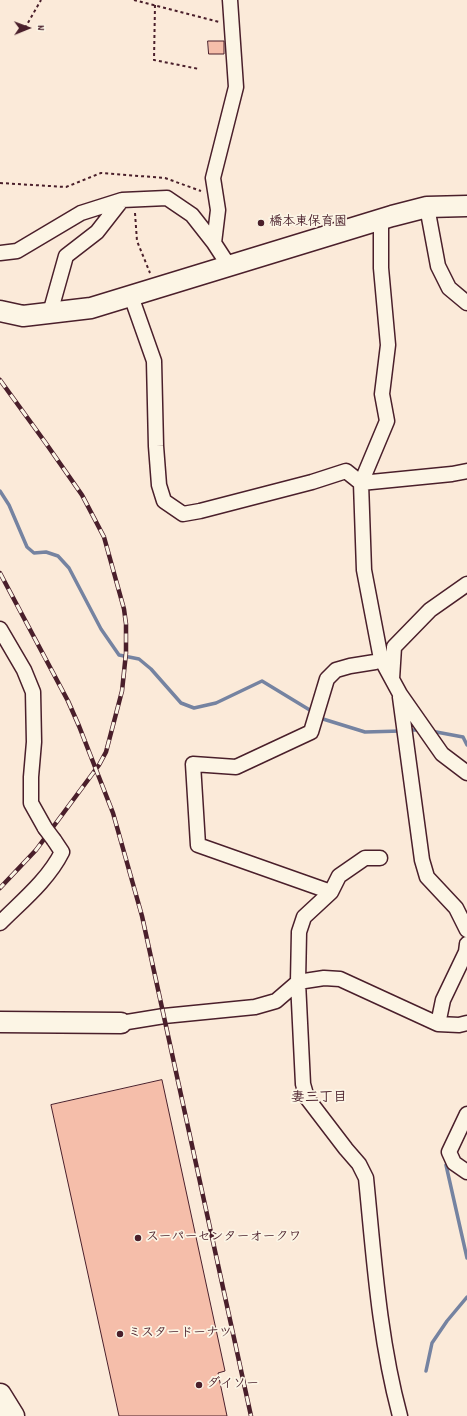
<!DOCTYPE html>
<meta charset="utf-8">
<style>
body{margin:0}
#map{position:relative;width:467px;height:1416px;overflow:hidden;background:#fbead9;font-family:Dekko,sans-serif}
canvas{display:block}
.north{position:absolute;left:8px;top:8px;width:40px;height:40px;-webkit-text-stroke:3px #fcf5e5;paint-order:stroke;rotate:89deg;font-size:11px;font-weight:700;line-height:16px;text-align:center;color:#4a1f2b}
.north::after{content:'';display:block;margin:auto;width:14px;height:18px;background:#4a1f2b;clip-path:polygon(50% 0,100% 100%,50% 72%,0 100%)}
</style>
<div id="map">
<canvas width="467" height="1416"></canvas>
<div class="north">N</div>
</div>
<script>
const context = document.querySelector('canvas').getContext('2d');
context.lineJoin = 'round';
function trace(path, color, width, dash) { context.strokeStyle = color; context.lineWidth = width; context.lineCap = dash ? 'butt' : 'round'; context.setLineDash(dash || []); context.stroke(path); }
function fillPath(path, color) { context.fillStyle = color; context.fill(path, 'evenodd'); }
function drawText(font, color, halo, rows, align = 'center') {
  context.font = font + ' Dekko,"Klee One",sans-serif'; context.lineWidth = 3.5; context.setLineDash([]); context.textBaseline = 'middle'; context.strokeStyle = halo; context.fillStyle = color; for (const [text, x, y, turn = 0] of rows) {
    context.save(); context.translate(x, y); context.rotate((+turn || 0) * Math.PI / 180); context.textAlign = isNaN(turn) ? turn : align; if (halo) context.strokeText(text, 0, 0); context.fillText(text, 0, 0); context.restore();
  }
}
trace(new Path2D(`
 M0,491L9,505L27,547L34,553L46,552L58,556L69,568L101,629L119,655L139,659L151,669L181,703L194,708L216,703L262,681L313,712
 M318,716L323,719L365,732L401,731
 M407,730H421
 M431,731L463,737L467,745
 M446,1165L467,1258
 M426,1371L432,1343L447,1321L467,1297`), '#7583a1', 3.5);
const building = new Path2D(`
 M208,41H224V54H209Z
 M162,1080L225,1371L218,1373L227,1416H119L51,1105Z`);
fillPath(building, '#f5beaa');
trace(building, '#4a1f2b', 1);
const street = new Path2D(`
 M427,207L438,266L449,288L467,303
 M381,220V268L388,345L382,394L387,421L361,483L364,570L381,659
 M214,243L218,210L213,178L236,87L230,0
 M0,253L17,251L81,213L122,200
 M131,296L154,361L156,446L159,485L164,501L183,514L200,511L312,482L346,471L361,483L452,474L467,471
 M50,313L66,256L97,232L122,200L167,198L192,215L214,243L229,266
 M0,629L24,670L33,692L34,742L31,777V803L45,828
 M392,679L394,647L430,610L467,584
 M400,697L422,860L427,877L456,908L467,930
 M380,858H365L339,876L331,892L304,917L299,932L298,982L303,1084L307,1098L346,1149L359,1164L366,1178C374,1258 379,1338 400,1416
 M331,892L198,845L193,764L236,767L311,732L327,679L336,670L350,666L375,662L381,659L400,694L442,754L467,773
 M0,923C22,901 48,880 62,852L54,840
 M121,1023L164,1016L255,1007L276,1001L298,982L324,978L340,979L438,1024L459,1025L467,1023
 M438,1024L443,1000L466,952L467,944
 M467,1114L449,1152L454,1163L467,1172`);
const secondary = new Path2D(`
 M0,311L23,316L91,308L392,216L427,207L467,206
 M0,1022L121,1023`);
const highway = new Path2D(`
 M0,1395L13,1416`);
trace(street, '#4a1f2b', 17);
trace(secondary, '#4a1f2b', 23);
trace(highway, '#4a1f2b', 25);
trace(new Path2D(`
 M134,0L219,22
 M155,5L154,60L199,69
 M25,28L41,0
 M0,183L66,187L101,173L165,178L201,191
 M135,213L137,241L150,273`), '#4a1f2b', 2, [3, 3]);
trace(street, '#fcf5e5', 14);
trace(secondary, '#fcf5e5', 20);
trace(highway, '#fcf5e5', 22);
const rail = new Path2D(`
 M0,380L45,442L82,495L104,537L124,609L126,624V653L122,691L106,752L99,765L36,850L0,888
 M0,573L68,701L79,726L113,813L142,916L251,1416`);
trace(rail, '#4a1f2b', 4.5);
trace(rail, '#fcf5e5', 3, [9]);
const streetBridge = new Path2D(`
 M45,828L54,840`);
trace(streetBridge, '#4a1f2b', 17, []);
trace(streetBridge, '#fcf5e5', 14);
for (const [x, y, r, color] of [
 [261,223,4,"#4a1f2b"],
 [138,1238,4,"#4a1f2b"],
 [120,1334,4,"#4a1f2b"],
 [199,1385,4,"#4a1f2b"]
]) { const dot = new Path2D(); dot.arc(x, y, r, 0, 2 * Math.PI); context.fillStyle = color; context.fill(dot); trace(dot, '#fcf5e5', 1.5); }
drawText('bold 13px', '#4a1f2b', '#fcf5e5', [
 ["橋本東保育園",269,223],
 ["スーパーセンターオークワ",146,1238],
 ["ミスタードーナツ",128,1334],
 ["ダイソー",207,1385]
], 'left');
drawText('bold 14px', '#4a1f2b', '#fcf5e5', [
 ["妻三丁目",319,1099]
]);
</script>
